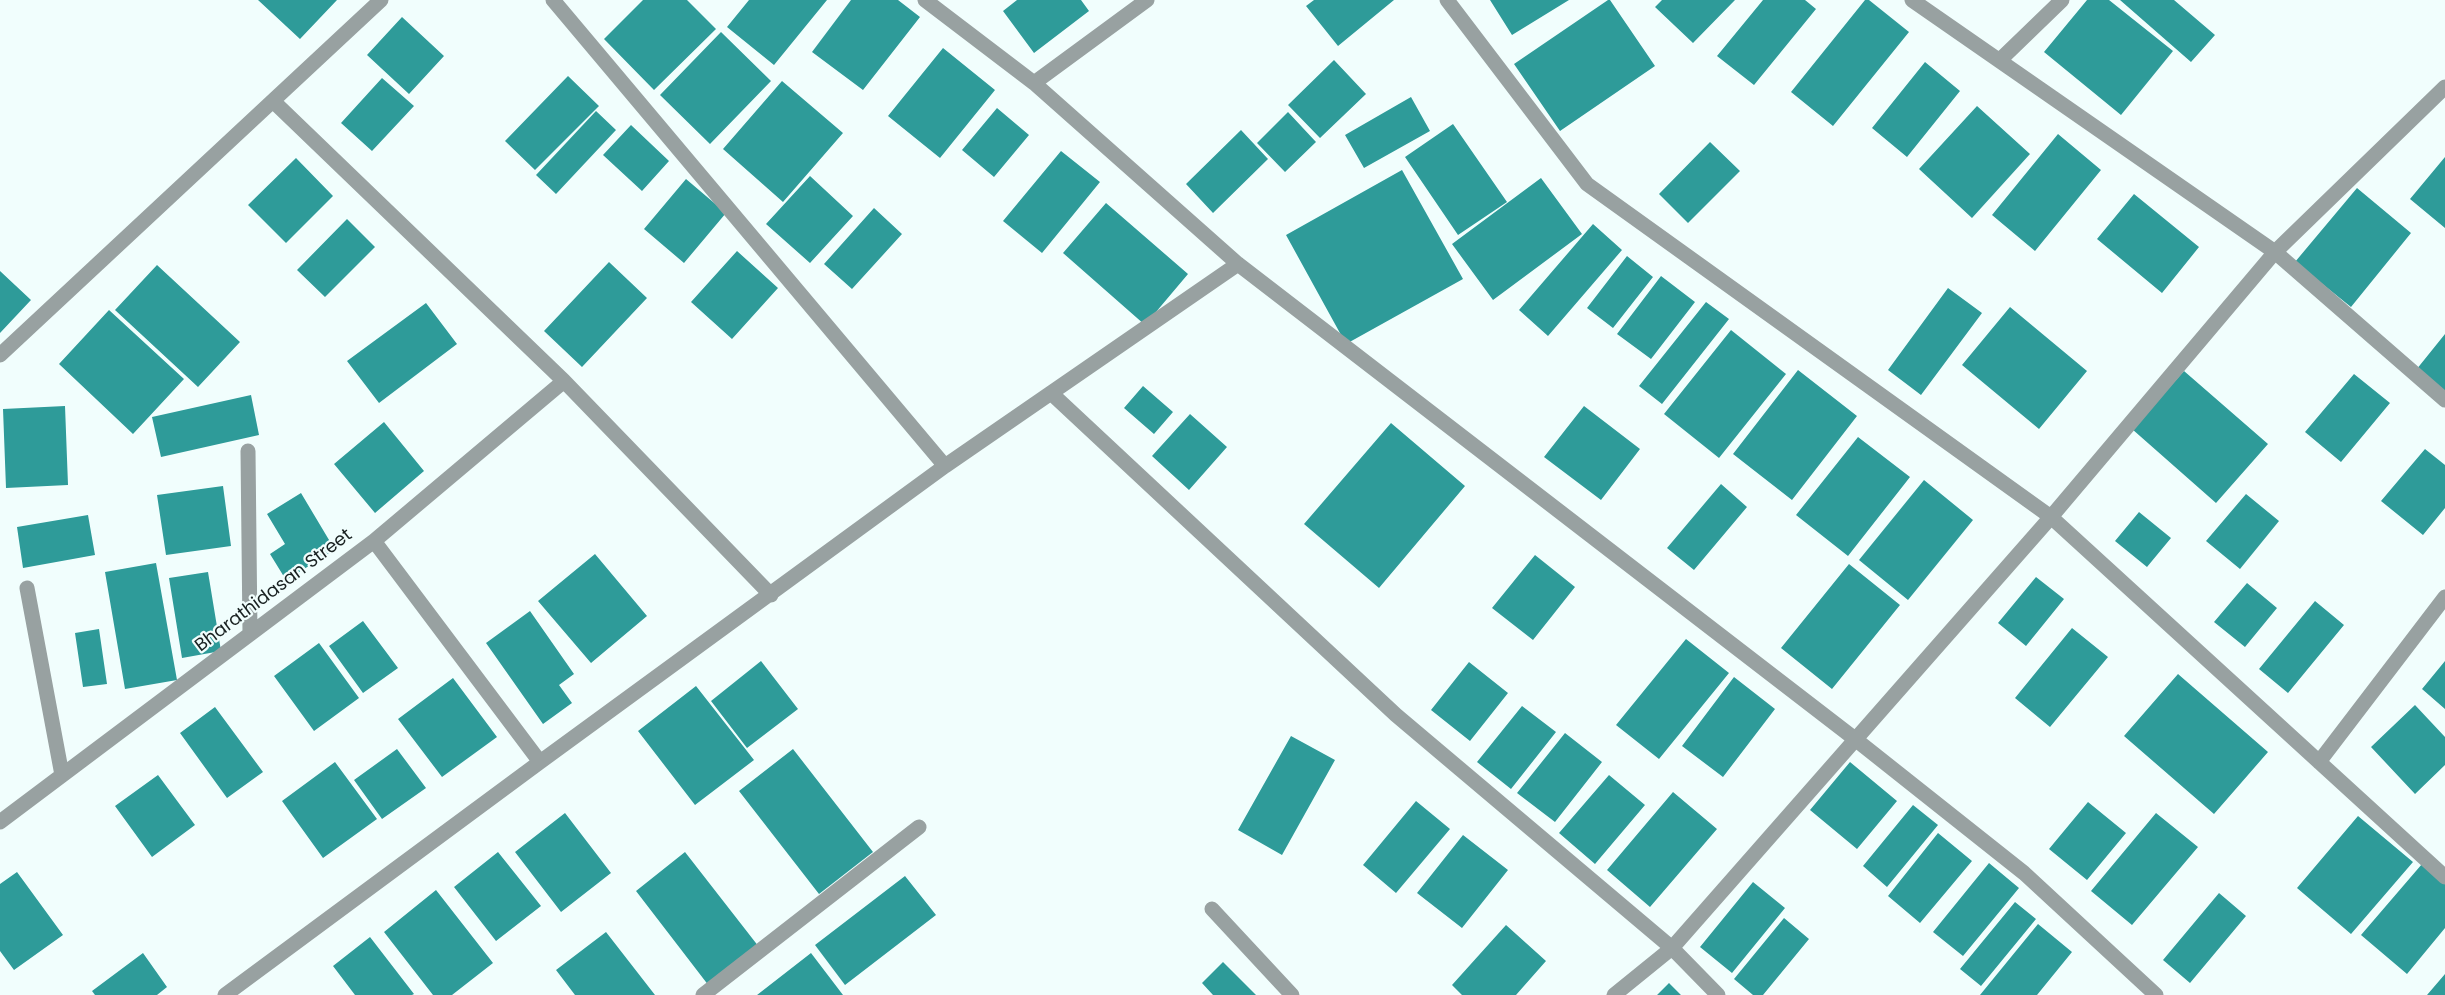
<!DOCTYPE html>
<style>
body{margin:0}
canvas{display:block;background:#f1fefd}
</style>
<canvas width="2445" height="995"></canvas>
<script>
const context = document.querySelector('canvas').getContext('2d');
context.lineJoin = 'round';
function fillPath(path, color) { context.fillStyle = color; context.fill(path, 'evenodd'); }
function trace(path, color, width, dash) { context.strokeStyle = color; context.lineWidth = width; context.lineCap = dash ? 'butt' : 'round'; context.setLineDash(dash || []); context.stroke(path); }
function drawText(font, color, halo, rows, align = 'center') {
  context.font = font + ' Poppins,sans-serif'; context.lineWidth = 4.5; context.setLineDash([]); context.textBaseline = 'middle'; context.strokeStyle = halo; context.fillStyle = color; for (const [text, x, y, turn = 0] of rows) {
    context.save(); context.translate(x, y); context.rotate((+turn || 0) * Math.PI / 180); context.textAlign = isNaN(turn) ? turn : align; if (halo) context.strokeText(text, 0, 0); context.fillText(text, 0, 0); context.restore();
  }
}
fillPath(new Path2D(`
 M258,0H337L300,39Z
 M643,0H687L716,29L654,90L604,39Z
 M749,0H827L774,65L727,27Z
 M851,0H898L920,17L863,90L812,52Z
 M1017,0H1081L1089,11L1034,53L1003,11Z
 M1314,0H1394L1338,46L1306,6Z
 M1490,0H1569L1512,35Z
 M1608,0H1610L1655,66L1560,131L1514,64Z
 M1662,0H1735L1693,43L1655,7Z
 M1763,0H1805L1816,9L1754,85L1717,56Z
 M1865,0H1869L1909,32L1833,126L1791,92Z
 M2087,0H2109L2173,51L2121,115L2044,52Z
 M2120,0H2174L2215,35L2191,62Z
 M402,17L444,56L409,94L367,55Z
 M721,32L771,81L710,144L660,95Z
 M943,48L995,90L940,158L888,116Z
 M1334,60L1366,94L1320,138L1288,105Z
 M1925,62L1960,91L1907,157L1872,128Z
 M568,76L599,106L535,170L505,141Z
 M382,78L414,106L372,151L341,123Z
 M782,81L843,133L783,202L723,149Z
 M1411,97L1430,131L1364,168L1345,135Z
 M1977,106L2030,154L1972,218L1919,169Z
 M997,108L1029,135L994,177L962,150Z
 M596,111L616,130L556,194L536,175Z
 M1288,112L1316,142L1285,172L1257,143Z
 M1453,124L1507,202L1458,235L1405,157Z
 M631,125L669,161L642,191L603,155Z
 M1241,130L1268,159L1213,213L1186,184Z
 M2058,134L2101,170L2035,251L1992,215Z
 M1710,142L1740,171L1688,223L1659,194Z
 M1061,151L1100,182L1042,253L1003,221Z
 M2445,157V228L2410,199Z
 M296,158L333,196L286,243L248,205Z
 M1402,170L1463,279L1346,344L1286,235Z
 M810,176L853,216L810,263L766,224Z
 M1541,178L1582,234L1493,300L1452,244Z
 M686,179L726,213L684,263L644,229Z
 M2357,188L2411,233L2351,307L2295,262Z
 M2134,194L2199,247L2162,293L2097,239Z
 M1106,203L1188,274L1145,325L1063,253Z
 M874,208L902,234L852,289L824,264Z
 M347,219L375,247L325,297L297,270Z
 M1593,224L1622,250L1548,336L1519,310Z
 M737,251L778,288L732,339L691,302Z
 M1627,256L1653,277L1613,328L1587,308Z
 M609,262L647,298L582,367L544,331Z
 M157,265L240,342L198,387L115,310Z
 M0,271L31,300L0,333Z
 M1661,276L1695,302L1651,359L1617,334Z
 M1948,288L1982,313L1921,395L1888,370Z
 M1706,302L1729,319L1662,404L1639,386Z
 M426,303L457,344L379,403L347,361Z
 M2010,307L2087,371L2039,429L1962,365Z
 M109,310L184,379L133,434L59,364Z
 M1731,330L1786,374L1719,458L1664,414Z
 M2445,334V394L2416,370Z
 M1798,370L1857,416L1792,500L1733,454Z
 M2184,371L2268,444L2216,503L2132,429Z
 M2354,374L2390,403L2341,462L2305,432Z
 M1143,386L1173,412L1154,434L1124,408Z
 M251,395L259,435L161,457L152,417Z
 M65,406L68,485L6,488L3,409Z
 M1584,406L1640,449L1601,500L1544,457Z
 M1190,414L1227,447L1189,490L1152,456Z
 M384,422L424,471L375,513L334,464Z
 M1391,423L1465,486L1379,588L1304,524Z
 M1858,437L1910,477L1848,556L1796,515Z
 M2425,449L2445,465V508L2423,535L2381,501Z
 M1924,480L1973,520L1908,600L1859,560Z
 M1721,484L1747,507L1694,570L1667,548Z
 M223,486L231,546L166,555L157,495Z
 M301,493L335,550L286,580L270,554L285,544L267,514Z
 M2246,494L2279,521L2240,569L2206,541Z
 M2139,512L2171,538L2147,567L2115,541Z
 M88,515L95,555L23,568L17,527Z
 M595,554L647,616L591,663L538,601Z
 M1535,555L1575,587L1533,640L1492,608Z
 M156,563L177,680L125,689L105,572Z
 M1849,564L1900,605L1832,689L1781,648Z
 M208,572L221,651L182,658L169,578Z
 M2036,577L2064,599L2026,646L1998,623Z
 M2247,583L2277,608L2245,647L2214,622Z
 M2315,601L2344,625L2288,693L2259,669Z
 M530,611L574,674L559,685L572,703L543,724L486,643Z
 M363,621L398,668L363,693L329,646Z
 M2072,628L2108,657L2050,727L2015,698Z
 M99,629L107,684L83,687L75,633Z
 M1686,639L1729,673L1659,759L1616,725Z
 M319,643L359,698L314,731L274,676Z
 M761,661L798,709L747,748L711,701Z
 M2445,661V709L2422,689Z
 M1469,662L1508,693L1470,741L1431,710Z
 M2178,674L2268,752L2214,814L2124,736Z
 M1734,677L1775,709L1723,777L1682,746Z
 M453,678L497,737L442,777L398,719Z
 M696,686L754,760L695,805L638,731Z
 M2415,705L2445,737V765L2415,794L2371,747Z
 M1522,706L1556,732L1511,789L1477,762Z
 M215,707L263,772L227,798L180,733Z
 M1565,733L1602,762L1555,822L1517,793Z
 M1291,736L1335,760L1282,855L1238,830Z
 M397,749L426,788L382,819L354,780Z
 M793,749L873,852L819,894L739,791Z
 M335,762L377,819L323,858L282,801Z
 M1850,762L1897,801L1857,849L1810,810Z
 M158,775L195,825L152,857L115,806Z
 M1609,775L1645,805L1595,864L1559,833Z
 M1673,792L1717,829L1650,907L1607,870Z
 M1416,801L1450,829L1396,893L1363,865Z
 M2088,802L2126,833L2087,880L2049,849Z
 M1913,805L1938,825L1887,887L1863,866Z
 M565,813L611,873L561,912L515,852Z
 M2156,813L2198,847L2132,925L2091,891Z
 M2358,816L2413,862L2351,934L2297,888Z
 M1938,833L1972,861L1920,923L1888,896Z
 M1463,835L1508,870L1462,928L1417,893Z
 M498,852L541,906L496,941L454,887Z
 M685,852L759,947L709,986L636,891Z
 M1989,863L2019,888L1963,956L1933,932Z
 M2422,864L2445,884V928L2407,974L2361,935Z
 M17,872L63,935L14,970L0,951V884Z
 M905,876L936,915L845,985L815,945Z
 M1753,882L1785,908L1732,973L1700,947Z
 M436,890L493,963L452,995H433L384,932Z
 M2219,893L2246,916L2190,983L2163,960Z
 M2015,902L2036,919L1981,986L1960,969Z
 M1784,918L1809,939L1763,995H1753L1734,979Z
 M2038,924L2072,952L2037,995H1980Z
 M1506,925L1546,961L1516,995H1462L1452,985Z
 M606,932L655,995H575L556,970Z
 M370,937L414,994L412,995H355L333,966Z
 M143,953L167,987L157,995H95L92,991Z
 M811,953L843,995H757Z
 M1223,962L1256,995H1213L1202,983Z
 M2445,974V995H2427Z
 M1669,983L1681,995H1657Z`), '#2e9b99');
trace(new Path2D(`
 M553,0L945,466
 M925,0L1034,83L1238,264L1855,739L2024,873L2156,995
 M1447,0L1587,184L2051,517L2445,877
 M1912,0L2275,252L2445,400
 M2000,60L2062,0
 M1034,83L1147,0
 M273,101L564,381L771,595
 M0,355L381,0
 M1051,393L1396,715L1672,948L1718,995
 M248,451L250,634
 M374,541L540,762
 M27,588L62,775
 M2319,762L2445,597
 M0,822L374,541L564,381
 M1212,909L1292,995
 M225,995L540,762L945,466L1238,264
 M703,995L919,827
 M1614,995L1672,948L2051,517L2275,252L2445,87`), '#98a1a1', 15);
drawText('18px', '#192121', '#f1fefd', [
 ["Bharathidasan Street",274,591,-37]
]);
</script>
